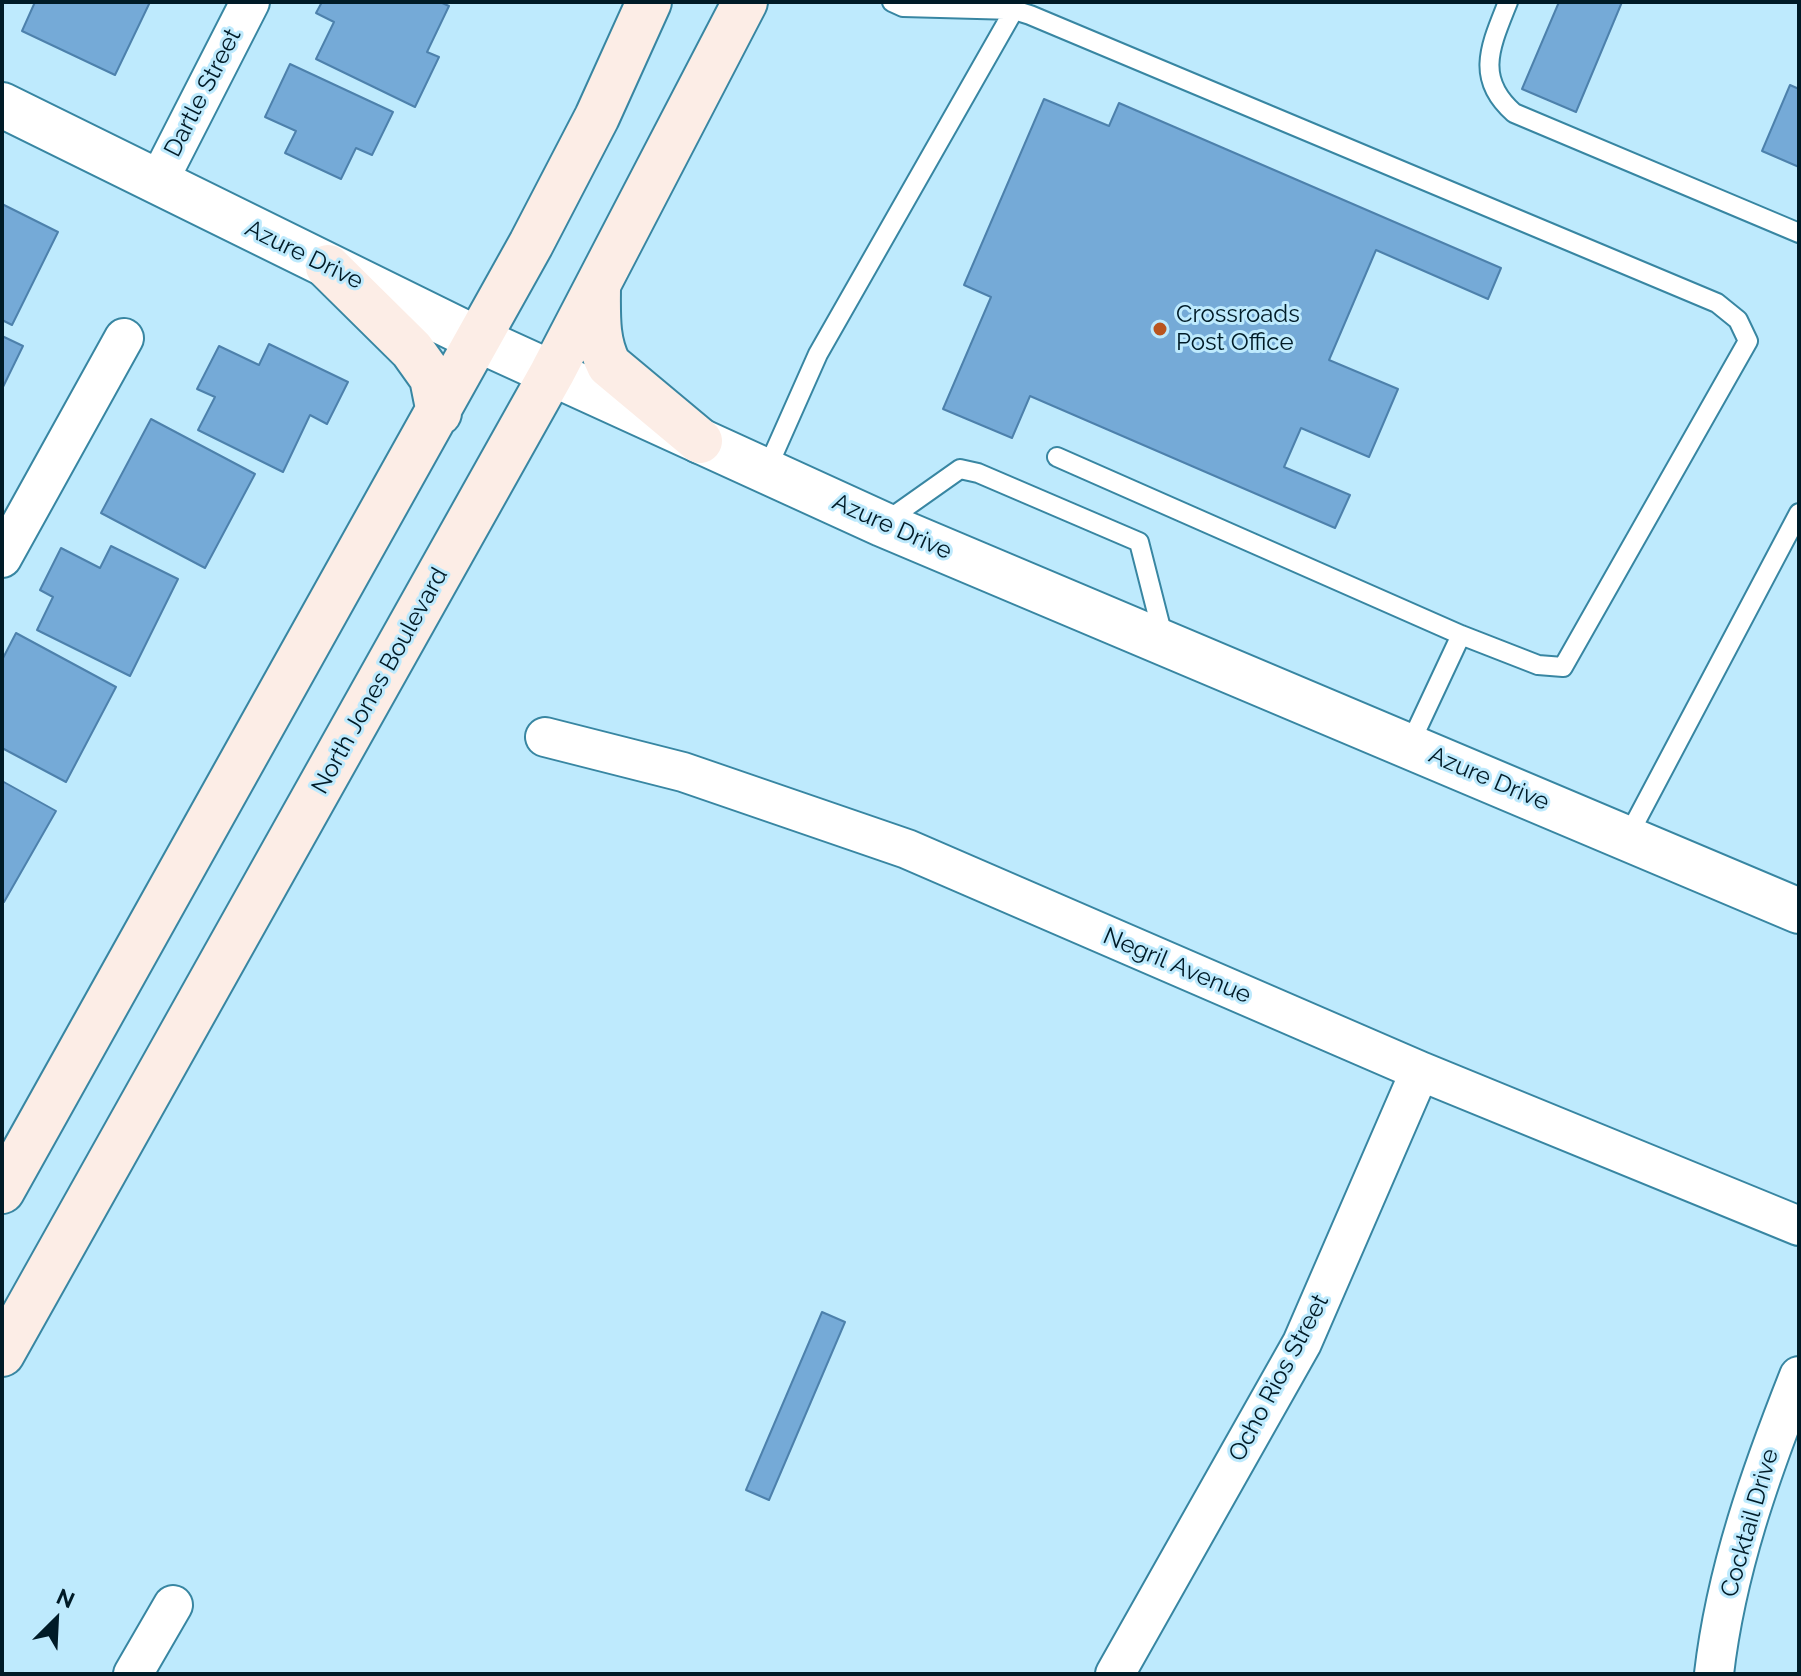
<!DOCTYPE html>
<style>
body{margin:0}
#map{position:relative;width:1801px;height:1676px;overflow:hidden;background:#beeafd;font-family:Raleway,sans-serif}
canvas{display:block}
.frame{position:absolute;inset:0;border:4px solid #001b27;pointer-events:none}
.north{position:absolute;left:16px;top:1580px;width:80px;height:80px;-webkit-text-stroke:6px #beeafd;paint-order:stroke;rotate:24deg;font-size:22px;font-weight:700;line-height:32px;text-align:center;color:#001b27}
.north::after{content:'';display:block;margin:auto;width:28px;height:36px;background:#001b27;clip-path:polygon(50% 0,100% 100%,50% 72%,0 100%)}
</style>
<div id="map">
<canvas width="1801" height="1676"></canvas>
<div class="frame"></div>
<div class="north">N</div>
</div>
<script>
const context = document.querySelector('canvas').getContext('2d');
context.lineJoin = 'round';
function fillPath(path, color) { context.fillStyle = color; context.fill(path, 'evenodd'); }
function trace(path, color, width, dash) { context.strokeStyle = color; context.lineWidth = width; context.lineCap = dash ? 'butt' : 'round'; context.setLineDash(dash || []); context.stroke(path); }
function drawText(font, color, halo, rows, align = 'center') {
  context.font = font + ' Raleway,sans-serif'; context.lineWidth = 6; context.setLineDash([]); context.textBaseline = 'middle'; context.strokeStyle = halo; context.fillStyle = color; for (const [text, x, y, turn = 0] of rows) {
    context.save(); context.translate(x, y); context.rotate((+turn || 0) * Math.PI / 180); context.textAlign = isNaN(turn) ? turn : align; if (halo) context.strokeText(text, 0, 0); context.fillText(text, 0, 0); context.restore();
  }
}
const building = new Path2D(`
 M35,2H150L115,75L22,31Z
 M322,2H440L449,6L427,52L439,57L415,107L316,59L334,22L316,13Z
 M1559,2H1622L1576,112L1522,89Z
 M290,64L393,112L372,155L356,148L341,179L285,153L296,131L265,117Z
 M1790,85L1799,89V167L1762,151Z
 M1044,99L1109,126L1119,103L1501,268L1488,299L1376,250L1329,360L1398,389L1369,457L1301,428L1284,467L1350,495L1335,528L1030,396L1012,438L943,409L991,297L964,285Z
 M2,204L58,232L12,325L2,320Z
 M2,336L23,346L2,389Z
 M269,344L348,382L327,424L310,415L283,472L198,430L215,397L197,389L219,346L259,365Z
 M151,419L255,474L205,568L101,513Z
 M111,546L178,579L130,676L37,630L53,597L40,590L61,548L100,568Z
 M16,633L116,687L66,782L2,748V660Z
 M2,781L56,811L4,902L2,901Z
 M822,1312L845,1322L769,1500L746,1490Z`);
fillPath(building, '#75aad7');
trace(building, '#4d81ac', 2);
const service = new Path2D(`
 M892,2L903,7L1014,10L1030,15L1717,303L1738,320L1748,341L1563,667L1538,665L1461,635L1057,457
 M1508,2C1491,45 1474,78 1514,113L1799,233
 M766,471L818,354L1014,10
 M885,522L960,469L978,473L1139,542L1164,640
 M1409,746L1461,635
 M1627,838L1799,513`);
const minor = new Path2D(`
 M157,184L250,2
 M2,558L124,338
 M545,737L683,772L907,849L1420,1071L1799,1226
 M133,1674L173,1605
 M1115,1674L1302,1343L1420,1071
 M1714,1674C1726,1570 1761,1472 1799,1376`);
const tertiary = new Path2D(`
 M2,105L479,340L882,524L1799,911`);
const secondary = new Path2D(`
 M328,267L412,350L432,378L439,413
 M598,285C598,314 596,340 609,365L700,441
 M2,1191L531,244L597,117L649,2
 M2,1354L552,373L745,2`);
trace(service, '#3886a2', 22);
trace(minor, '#3886a2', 42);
trace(tertiary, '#3886a2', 48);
trace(secondary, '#3886a2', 48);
trace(service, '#fff', 18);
trace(minor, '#fff', 38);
trace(tertiary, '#fff', 44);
trace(secondary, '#fcede6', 44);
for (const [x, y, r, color] of [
 [1160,329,8,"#b9551f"]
]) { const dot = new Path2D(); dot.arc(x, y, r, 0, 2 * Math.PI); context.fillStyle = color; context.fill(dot); trace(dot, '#beeafd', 3); }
drawText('24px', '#001b27', '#beeafd', [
 ["Dartle Street",203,93,-63],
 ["Azure Drive",304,255,26],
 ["Azure Drive",892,527,24],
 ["North Jones Boulevard",380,681,-61],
 ["Azure Drive",1489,779,23],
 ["Negril Avenue",1177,966,23],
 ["Ocho Rios Street",1279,1378,-62],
 ["Cocktail Drive",1750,1523,-74]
]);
drawText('24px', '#001b27', '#beeafd', [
 ["Crossroads",1176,315],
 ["Post Office",1176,343]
], 'left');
</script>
